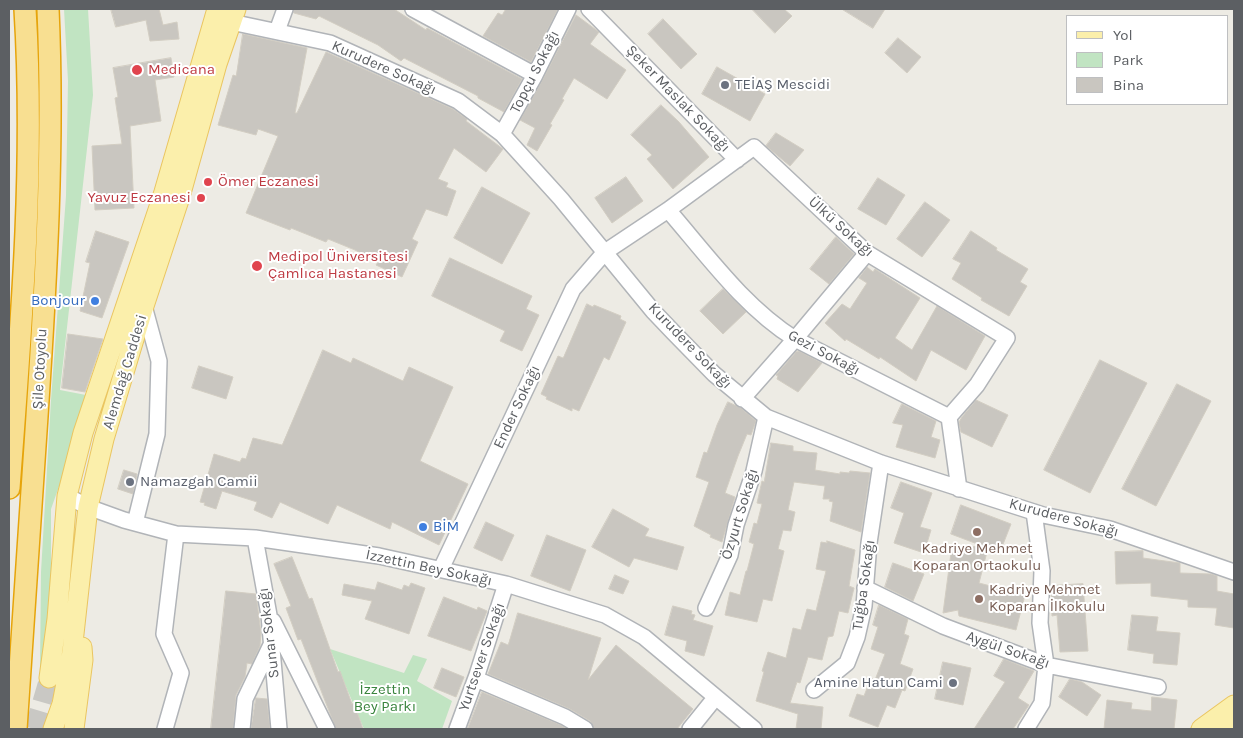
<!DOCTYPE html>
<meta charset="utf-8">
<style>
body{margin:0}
#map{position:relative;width:1243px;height:738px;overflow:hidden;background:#edebe4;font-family:Karla,sans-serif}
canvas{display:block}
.frame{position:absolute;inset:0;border:10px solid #5c5f63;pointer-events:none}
.legend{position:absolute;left:1066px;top:15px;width:162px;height:90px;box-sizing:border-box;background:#fff;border:1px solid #bebfc1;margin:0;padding:6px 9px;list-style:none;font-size:15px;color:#5c5f63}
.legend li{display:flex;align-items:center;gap:10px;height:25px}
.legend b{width:25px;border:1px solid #bebfc1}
</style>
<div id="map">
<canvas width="1243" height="738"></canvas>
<div class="frame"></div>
<ul class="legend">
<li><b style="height:6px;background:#fbefab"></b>Yol</li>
<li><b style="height:14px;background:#c1e4c2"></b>Park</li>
<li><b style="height:14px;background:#c9c6c0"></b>Bina</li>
</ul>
</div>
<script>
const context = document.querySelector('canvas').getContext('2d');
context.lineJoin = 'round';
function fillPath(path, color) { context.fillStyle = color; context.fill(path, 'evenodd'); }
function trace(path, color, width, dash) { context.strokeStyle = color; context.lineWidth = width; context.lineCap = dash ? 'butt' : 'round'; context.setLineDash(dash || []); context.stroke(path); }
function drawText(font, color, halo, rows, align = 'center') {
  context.font = font + ' Karla,sans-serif'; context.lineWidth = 4; context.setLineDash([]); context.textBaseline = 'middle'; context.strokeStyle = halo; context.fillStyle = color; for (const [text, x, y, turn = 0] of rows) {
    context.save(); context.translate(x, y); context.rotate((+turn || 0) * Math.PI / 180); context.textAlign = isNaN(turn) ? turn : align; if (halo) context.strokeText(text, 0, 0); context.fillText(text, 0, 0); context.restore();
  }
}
fillPath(new Path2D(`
 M64,9H88L93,95L60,390L91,396L51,509V600L40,671L41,572L51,400L66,196L68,81Z
 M330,649L404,673L413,655L427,659L417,681L452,701L442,729H364Z`), '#c1e4c2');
const building = new Path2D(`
 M111,9H159L163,25L177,22L179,39L150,41L146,20L116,27Z
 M294,9H394L426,30L427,28L522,79L504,112L478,98V96L404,58L401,61L378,45L319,16L316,19L294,13Z
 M506,9H558L531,62L483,36L498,13L502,15Z
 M752,9H784L792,16L775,33Z
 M842,9H885L873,28Z
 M576,15L599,32L590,44L626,70L607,99L574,78L562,99L564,100L550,124L552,125L537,151L527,145L535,128L520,120L543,79Z
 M663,19L697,54L681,69L648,34Z
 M243,34L307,48L295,113H297L326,52L453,109L467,119L466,121L503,149L486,172L454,148L438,179L448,183L446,187L456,191L447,216L426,209L412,239L418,242L402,277L376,265L378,262L355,250L328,239L326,242L291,228L290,230L246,213L278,136L258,129L256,135L218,125L233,75L236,76Z
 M898,38L921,57L907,73L885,53Z
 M171,58L174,77L155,80L161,121L130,126L134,208L95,210L92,146L122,144L115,98L118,97L113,68Z
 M717,67L765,94L750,121L702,94Z
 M661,105L679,122L709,157L673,189L647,159L652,155L631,135Z
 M776,133L804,150L790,166L766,146Z
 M626,177L643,201L612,223L595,198Z
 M878,178L905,195L886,225L858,209Z
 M482,187L530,213L502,264L454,238Z
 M925,202L950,220L922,257L897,239Z
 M96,231L129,242L102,318L80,311L90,263L86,262Z
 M971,231L997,248L996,250L1028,269L1020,282L1027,286L1009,316L981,300L982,298L952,279L961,263L953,259Z
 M836,237L854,254L829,284L810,269Z
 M450,258L532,296L526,309L539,315L522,351L500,341L505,331L432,296Z
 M867,267L873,272L875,269L920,298L895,338L912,350L937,306L985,336L966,370L931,350L916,381L880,357L879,359L846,339L845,341L825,323L842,304L850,309L867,283L859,278Z
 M723,289L746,312L723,334L700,311Z
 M587,304L593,307L594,305L621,316L620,319L626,322L609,360L604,357L579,411L572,408V411L546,399L547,397L541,394L558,356L563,358Z
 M68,334L103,339L85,392L62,388Z
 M323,350L351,363L353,358L403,381L409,367L453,387L420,461L468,484L439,545L392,522L390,529L337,505L328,524L280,502L272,518L254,510L257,502L222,491L216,509L204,505L205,503L200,502L214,454L240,462L242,458L246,459L253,438L282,445Z
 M799,351L822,363L798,392L777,379L778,376L776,375L796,352Z
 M1100,360L1147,383L1090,493L1044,470Z
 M199,366L233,377L226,399L192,388Z
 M1177,384L1211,401L1156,506L1122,489Z
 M976,400L1008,415L992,447L961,432L959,422L962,417Z
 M728,402L741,408L756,421L751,435L747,434L738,456L725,493L735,497L722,542L710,537L711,535L694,526L709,482L696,477L704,452L707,453L717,425Z
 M902,404L936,421L931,437L940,440L935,458L896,447L903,425L893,423Z
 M771,443L793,446V451L817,453L815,470L840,474V472L849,473L850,471L870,473L861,532L830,521L833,502L829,501L830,499H823L825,486L794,482L788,510L795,512L791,531L783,530L778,549L784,551L772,601L763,599L757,622L725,615L730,592L740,595L746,571H747L754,544L749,542L754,523L757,524L762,504L757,503L762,481L764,482Z
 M124,470L137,474L133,494L118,489Z
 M901,482L932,493L920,527L931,530L924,553L894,543L904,513L891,508Z
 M961,505L1011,524L1000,552L988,548L979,583L1025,595L1016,630L959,616L958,610L943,613L951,553L980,545L951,534Z
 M613,509L649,529L645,536L684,547L677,570L634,558L629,567L592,547Z
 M486,522L514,535L502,561L474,548Z
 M547,535L586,550L570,591L531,576Z
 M827,541L855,550L849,586L854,588L848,613L839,611L833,636L828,637L822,660L808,657L800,683L797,682L790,703L823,707L821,729H796L798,714L756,701L764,672L762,671L768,652L786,658L793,628L801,630L807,609L816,611L826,571L816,569L821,542L827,543Z
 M1143,551V558L1180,563V573L1211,574L1217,576V591L1234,594V628L1215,625L1217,608L1188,607V600L1151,596V583L1116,584L1115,552Z
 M292,557L309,599L312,598L338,672L340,671L352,704L354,703L363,729H336L301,639L298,640L286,608L291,606L274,564Z
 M893,563L924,574L913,601L885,587Z
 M615,575L629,581L623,594L609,589Z
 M378,582L402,590L404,585L409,587L411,583L425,588L409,634L365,619L372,601L342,595L344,584L375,590Z
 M1083,584L1088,651L1060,652L1057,615L1052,616L1051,586Z
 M226,591L256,594L261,633L260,646L252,664L247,663L245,677L236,695L233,729H211Z
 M444,597L477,610L478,607L487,611L471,651L428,636Z
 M879,605L908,619L904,634L909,636L900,664L913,669L905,691L902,690L895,708L887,705L878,727L849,716L857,694L864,696L871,678L875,680L885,654L871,649L878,627L873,625Z
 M673,606L692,611L691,614L695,615L693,620L713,626L704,656L685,651L687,641L665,635Z
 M518,613L601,638L588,680L616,645L693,709L677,729H594L590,721L570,709L488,674L501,642L508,645Z
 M1132,615L1158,617L1156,631L1180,633L1177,665L1153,663L1154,654L1128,650Z
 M1004,659L1034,671L1018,698L1029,705L1013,729H974L1005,682L994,676Z
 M943,662L971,668L963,705L935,699Z
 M442,668L464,677L456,697L434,688Z
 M1070,679L1082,682L1101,695L1087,716L1059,697Z
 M482,692L561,725L567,729H472L468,728Z
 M1152,697L1177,700L1174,729H1104L1107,700L1132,703L1131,709L1151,711Z
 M256,698L267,699L270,729H251Z`);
fillPath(building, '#c9c6c0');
trace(building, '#d2cdc2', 1);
trace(new Path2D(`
 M34,729L49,678`), '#c9c8c4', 19, [19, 9]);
const minor = new Path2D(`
 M413,9L535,75
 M589,9L737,160
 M221,22H231L330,43L458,101L502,134L561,199L653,311L673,332L714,374L766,417L881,463L1043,515L1110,529L1234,572
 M277,31L285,9
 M502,134L535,75L568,9
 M668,210C707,255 744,307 795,339L949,417L959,489
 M742,399L795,339L867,253
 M67,496L88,507L124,520L176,534L255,538L379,556L506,584L605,615L644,637L754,729
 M135,523L157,434L159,361L144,306
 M255,538L269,615L279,729
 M441,569L573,289L605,252L668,210L754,147L867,253L1007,338L977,385L949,417
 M865,588L943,626L1046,665L1158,687
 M706,608L730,555L736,525L754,471L766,417
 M273,621L327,729
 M476,679L565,717L585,729
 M814,690L847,663L857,637L864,606L869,543L881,463
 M165,729L181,673L164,634L176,534
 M242,729L245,699L271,645
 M457,729L477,675L506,584
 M690,729L715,698
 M1026,729L1042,703L1046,665L1040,623L1042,571L1034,512`);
const major = new Path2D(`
 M49,678L57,619L67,496L83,433L164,192L217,9
 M53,729L62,704L72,652L88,507L104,439L144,306L180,197L217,64L236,9
 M74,729L83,660L82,647
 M1201,729L1234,705
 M1225,729L1234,723`);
const highway = new Path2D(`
 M9,488C21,329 35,168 25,9
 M16,729C23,625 30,521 37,416C46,281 54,145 48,9`);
trace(minor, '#b1b4b8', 18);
trace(major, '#eac560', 21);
trace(highway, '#e6a40b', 24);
trace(minor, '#fff', 15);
trace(major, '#fbefab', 19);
trace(highway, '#f8df91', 21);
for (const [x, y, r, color] of [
 [137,70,6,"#e0444e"],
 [725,85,5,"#6b7280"],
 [208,182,5,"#e0444e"],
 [201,198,5,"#e0444e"],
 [257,266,6,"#e0444e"],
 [95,301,5,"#3f7fe0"],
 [130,482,5,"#6b7280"],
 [423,527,5,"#3f7fe0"],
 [977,532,5,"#8d6e63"],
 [979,599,5,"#8d6e63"],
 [953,683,5,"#6b7280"]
]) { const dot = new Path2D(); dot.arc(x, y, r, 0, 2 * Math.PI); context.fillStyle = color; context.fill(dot); trace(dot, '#fff', 2); }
drawText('15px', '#5c5f63', '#fff', [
 ["Kurudere Sokağı",384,68,24],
 ["Topçu Sokağı",535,72,-63],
 ["Şeker Maslak Sokağı",678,99,46],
 ["Ülkü Sokağı",841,227,42],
 ["Kurudere Sokağı",690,346,46],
 ["Gezi Sokağı",824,353,28],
 ["Şile Otoyolu",40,369,-87],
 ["Alemdağ Caddesi",125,372,-73],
 ["Ender Sokağı",517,407,-65],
 ["Özyurt Sokağı",740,514,-73],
 ["Kurudere Sokağı",1064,518,15],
 ["İzzettin Bey Sokağı",429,568,12],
 ["Tuğba Sokağı",864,585,-82],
 ["Sunar Sokağı",269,633,-97],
 ["Aygül Sokağı",1008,650,19],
 ["Yurtsever Sokağı",482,657,-71]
]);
drawText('15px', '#be3a42', '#fff', [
 ["Medicana",148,70],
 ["Ömer Eczanesi",218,182],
 ["Yavuz Eczanesi",191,198,"right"],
 ["Medipol Üniversitesi",268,257],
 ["Çamlıca Hastanesi",268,274]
], 'left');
drawText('15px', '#5b616d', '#fff', [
 ["TEİAŞ Mescidi",735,85],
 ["Namazgah Camii",140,482],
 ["Amine Hatun Cami",943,683,"right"]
], 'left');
drawText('15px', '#366cbe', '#fff', [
 ["Bonjour",85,301],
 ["BİM",433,527,"left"]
], 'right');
drawText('15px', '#785e54', '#fff', [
 ["Kadriye Mehmet",977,549],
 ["Koparan Ortaokulu",977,566],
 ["Kadriye Mehmet",989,590,"left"],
 ["Koparan İlkokulu",989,607,"left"]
]);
drawText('15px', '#3a843e', '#fff', [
 ["İzzettin",385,690],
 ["Bey Parkı",385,707]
]);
</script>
